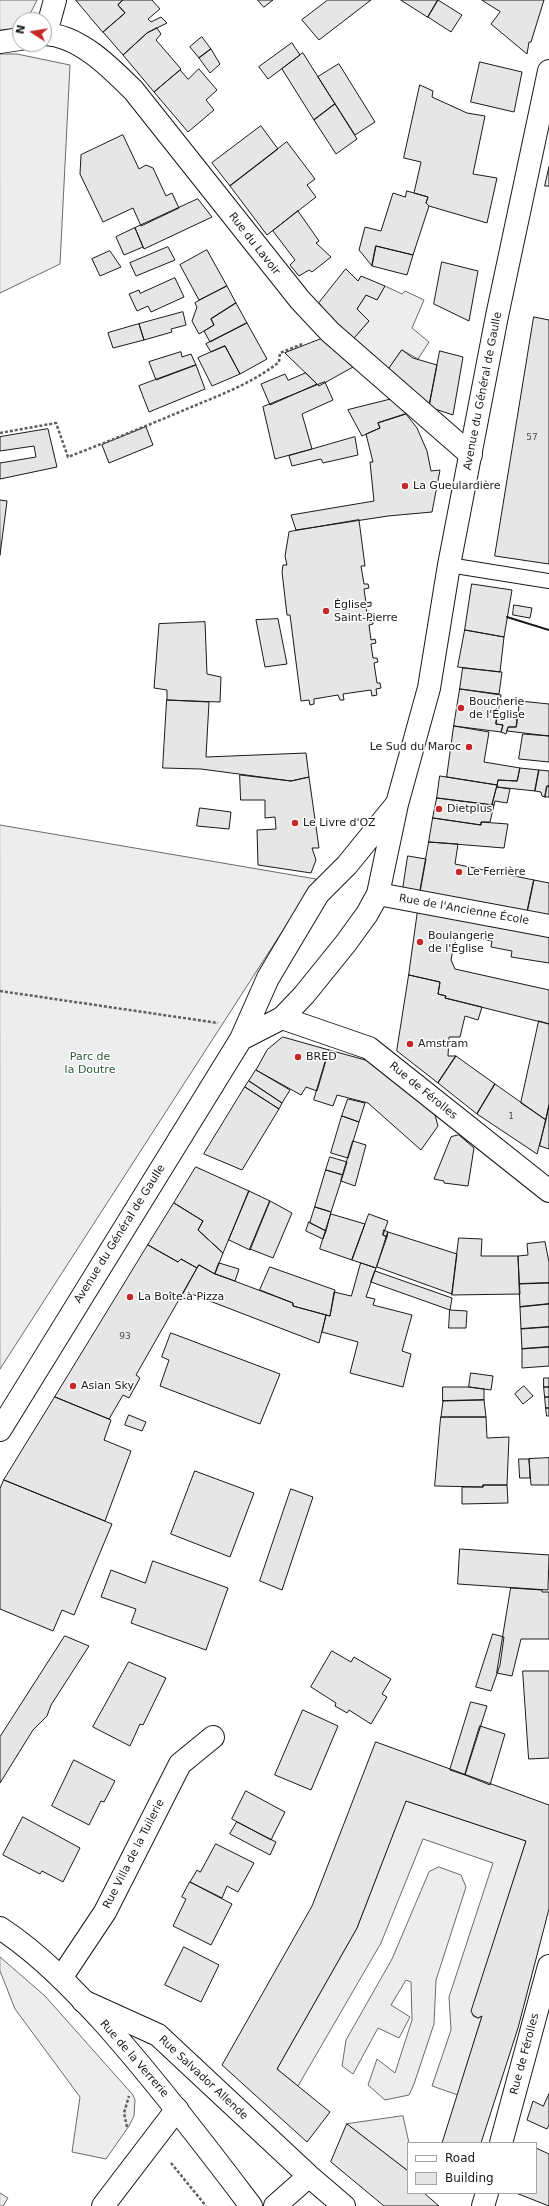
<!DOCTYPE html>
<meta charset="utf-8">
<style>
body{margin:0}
#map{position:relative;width:549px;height:2206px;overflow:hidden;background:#fff;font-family:"DejaVu Sans",sans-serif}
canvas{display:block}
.legend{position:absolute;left:407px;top:2142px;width:130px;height:52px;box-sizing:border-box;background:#fff;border:1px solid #a3a3a3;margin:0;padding:5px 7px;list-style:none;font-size:12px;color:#1a1a1a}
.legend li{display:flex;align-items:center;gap:8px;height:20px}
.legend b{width:20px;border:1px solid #a3a3a3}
.north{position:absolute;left:12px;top:12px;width:40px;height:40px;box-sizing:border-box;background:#fff;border:1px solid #a3a3a3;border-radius:50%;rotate:282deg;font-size:11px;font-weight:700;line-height:16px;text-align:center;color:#1a1a1a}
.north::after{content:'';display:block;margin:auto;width:14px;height:18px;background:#c62828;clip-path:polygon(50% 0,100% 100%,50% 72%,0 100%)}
</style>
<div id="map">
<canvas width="549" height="2206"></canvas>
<ul class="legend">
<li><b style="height:5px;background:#fff"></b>Road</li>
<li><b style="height:11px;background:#e6e6e6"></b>Building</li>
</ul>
<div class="north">N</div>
</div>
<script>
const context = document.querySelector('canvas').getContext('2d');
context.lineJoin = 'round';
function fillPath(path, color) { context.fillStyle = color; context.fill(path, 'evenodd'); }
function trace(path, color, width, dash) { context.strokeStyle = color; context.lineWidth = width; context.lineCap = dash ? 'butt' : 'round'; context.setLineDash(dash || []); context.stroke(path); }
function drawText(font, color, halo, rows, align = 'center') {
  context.font = font + ' "DejaVu Sans",sans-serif'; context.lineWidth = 3; context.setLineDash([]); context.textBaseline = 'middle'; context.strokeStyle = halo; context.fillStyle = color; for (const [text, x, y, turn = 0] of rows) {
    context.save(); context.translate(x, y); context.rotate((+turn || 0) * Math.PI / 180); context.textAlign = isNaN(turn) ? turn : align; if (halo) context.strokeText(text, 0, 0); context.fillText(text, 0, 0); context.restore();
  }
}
const built = new Path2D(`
 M0,0H37L27,20H20V32L0,42Z
 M0,54H17L70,65L60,264L0,293Z
 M385,286L402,294L405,291L424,300L412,328L429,342L418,359L402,350L388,370L354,338L369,321L357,309L366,295L377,299Z
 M0,825L316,879L0,1369Z
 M406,1801L526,1841L472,2011L473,2016L478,2018L482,2016L458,2095L432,2086L451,2030L449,1997L493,1863L423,1839L381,1943L298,2086L277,2069L357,1928Z
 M439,1867L461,1875L466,1887L436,1980L434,2024L414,2084L409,2095L385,2100L368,2085L377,2059L395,2073L412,2020L411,1982L406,1980L391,2005L410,2017L399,2038L378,2028L353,2074L342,2066L346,2040L392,1959L429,1872Z
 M0,1957L45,1996L133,2095L135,2100L134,2116L129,2126L106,2159L72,2152L80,2097L15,2009L0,1971Z
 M403,2116L409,2143L408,2171L347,2124Z
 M0,2193L8,2198L3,2206H0Z`);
fillPath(built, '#ededed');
trace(built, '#6a6a6a', 1);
const building = new Path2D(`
 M76,0H123L118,5L125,13L103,32Z
 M123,0H152L160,9L148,19L151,22L161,17L167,23L147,33L123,55L103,32L125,13L118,5Z
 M258,0H273L264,7Z
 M328,0H371L319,40L302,20Z
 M401,0H438L428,17Z
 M438,0L462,15L451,32L428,17Z
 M482,0H544L531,42H529L527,54L491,24L500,12Z
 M157,28L161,34L156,40L181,69L154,92L123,55L147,33Z
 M202,37L211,49L199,58L190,47Z
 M292,43L300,55L268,79L259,67Z
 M211,49L220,64L210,73L199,58Z
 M303,53L335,104L314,120L282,69Z
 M480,62L522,72L514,112L471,102Z
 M339,64L375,122L355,135L318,77Z
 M199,69L217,90L206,100L214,110L188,132L154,92L180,70L188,79Z
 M420,85L433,91L432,97L467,113L485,116L473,174L497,178L487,223L429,206L426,203L428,197L414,193L421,162L404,158Z
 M335,104L357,139L336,154L314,120Z
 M261,126L278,149L230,186L212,163Z
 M123,135L139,169L146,165L153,168L166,196L172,193L179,208L141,226L133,208L103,222L80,174L81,155Z
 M287,142L315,179L307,185L316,197L267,235L230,186Z
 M549,167V186H545Z
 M407,191L428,197L426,203L429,206L413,255L376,246L372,266L359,250L365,227L381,231L393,193L405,197Z
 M198,199L212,217L144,249L135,228Z
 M298,211L319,241L316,243L331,257L312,272L309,270L299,276L290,265L295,260L273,231Z
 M135,228L143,247L124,255L116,237Z
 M376,246L413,255L407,275L372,266Z
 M168,247L175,260L136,276L130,263Z
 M207,250L227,286L199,300L180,265Z
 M110,251L121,267L100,276L92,259Z
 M442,262L478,271L469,321L434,304Z
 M346,269L358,281L361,276L385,286L377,300L366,295L357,309L369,321L354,338L329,316L319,303Z
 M175,278L184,297L151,312L148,306L137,311L129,294L139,290L140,293Z
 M227,286L236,303L211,319L214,325L199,334L192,321L197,307L195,303Z
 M236,303L247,323L210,342L204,331L214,325L211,319Z
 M183,312L186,325L171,329L172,332L144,340L139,324Z
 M534,317L549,320V564L495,556Z
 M247,323L267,359L240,374L225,346L211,352L206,344Z
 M139,324L144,340L113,348L108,333Z
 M321,339L353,367L319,386L285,353Z
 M225,346L240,374L212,386L198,358Z
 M402,350L413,358L437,365L429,407L388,370Z
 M440,351L463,357L453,415L429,407Z
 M181,352L182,357L191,354L196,365L156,380L149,362Z
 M196,365L205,389L149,412L139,386Z
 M306,373L317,384L270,405L261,384L285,374L288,380Z
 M325,382L333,400L302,414L312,449L275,459L263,407Z
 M392,399L406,414L378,423L380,428L362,436L348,410Z
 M406,414L417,428L427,451L431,471L440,470L432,512L388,516L296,530L291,515L374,501L370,462H373L366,434L380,428L378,423Z
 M146,427L153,445L109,463L102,445Z
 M48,429L57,467L0,479V463L36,457L34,446L0,451V437Z
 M355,437L358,455L323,463L321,459L292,466L289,456Z
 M0,500L7,501L0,555Z
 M359,520L365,566H361L364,584H368L369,588L364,589L366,603L371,602V606L366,607L368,621L373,620V624L369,625L371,640L375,639L376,643L371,644L373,658H377L378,662L374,663L377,683H380L381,688L376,689L377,695L372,696L371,690L343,694L344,700H340L338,695L314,699V704L310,705L309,700L301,701L290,615H287L282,572L283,565H287L285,556L289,532Z
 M472,584L512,590L504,637L465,630Z
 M514,605L532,608L530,618L513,615Z
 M278,619L287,664L265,667L256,620Z
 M205,622L207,674L221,677L220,702L167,700V690L154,688L159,624Z
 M465,630L504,637L500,672L458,667Z
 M463,668L502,672L499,694L460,689Z
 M460,689L501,695L496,724L503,725L501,732L454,726Z
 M167,700L209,702L206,757L306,753L309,777L291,781L201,769L163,768Z
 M520,701L549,704V736L507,731L508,727H516Z
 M497,717L517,719L516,727H508L506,734L501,732L503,725L496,724Z
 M454,726L489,732L484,762L520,768L517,781L498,780L497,785L447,777Z
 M523,734L549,736V762L519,759Z
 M520,768L539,770L535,791L497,787L498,780L517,781Z
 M539,770L549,771V786H547L545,797L542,796L541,792L535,791Z
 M240,775L291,781L309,777L319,848H312L316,860L311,873L258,865L257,830L276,829L275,817L265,818V800H241Z
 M440,776L497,785L492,805L437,798Z
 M547,786H549V797H545Z
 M497,787L510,789L507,803L495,801L494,805H492Z
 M437,798L494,805L490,822H481V825L433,818Z
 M200,808L231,812L229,829L197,826Z
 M433,818L481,825V822L508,824L504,848L429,842Z
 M429,842L458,844L455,864L534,880L527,913L420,892Z
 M408,856L426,859L420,892L403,889Z
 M534,880L549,883V916L527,913Z
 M418,910L549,935V963L511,957L512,951L491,947L492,941L456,934L451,960L455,969L549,990V1024L445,998L446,996L438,994L440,982L409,975Z
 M409,975L440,982L438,994L446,996L445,998L482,1007L478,1020L465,1016L460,1037H449L448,1056H456L438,1083L397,1051Z
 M539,1021L549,1024V1105L546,1120L521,1103Z
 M283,1037L329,1050L317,1091L306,1087L301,1095L256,1070L267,1050Z
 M329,1050L369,1061L435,1115L438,1126L421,1150L368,1103L337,1095L333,1106L314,1100Z
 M456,1056L495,1084L477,1114L438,1083Z
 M256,1070L290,1090L282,1103L249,1081Z
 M249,1081L282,1103L279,1109L245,1087Z
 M495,1084L546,1120L537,1154L477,1114Z
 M245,1087L279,1109L242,1170L204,1154Z
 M348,1099L365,1103L359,1122L342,1116Z
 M549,1105V1149L540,1146Z
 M342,1116L359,1122L348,1158L331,1153Z
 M459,1135L474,1148L468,1186L444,1183V1181L434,1179L451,1137Z
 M353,1141L366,1145L355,1186L341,1181Z
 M330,1157L347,1162L343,1175L326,1170Z
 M196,1167L249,1191L223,1253L198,1230L203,1221L174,1203Z
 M326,1170L343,1175L331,1212L315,1207Z
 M249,1191L270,1201L250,1250L229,1240Z
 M270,1201L292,1213L273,1258L250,1249Z
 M174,1203L203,1221L198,1230L223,1253L215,1274L199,1265L197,1268L181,1259L178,1262L148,1245Z
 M315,1207L331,1212L326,1231L310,1223Z
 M331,1214L365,1224L352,1260L320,1249Z
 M369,1214L388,1221L383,1235L387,1237L376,1268L352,1260Z
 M309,1222L326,1231L323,1239L306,1231Z
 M384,1230L388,1232L387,1237L383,1235Z
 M388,1232L457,1254L452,1294L377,1267Z
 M459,1238L482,1239L481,1256H518L520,1294L452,1295Z
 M545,1242L549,1262V1283L519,1284L518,1256L528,1255L527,1244Z
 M148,1245L178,1262L181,1259L197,1268L136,1375L140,1378L129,1398L123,1395L109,1419L55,1397Z
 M219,1263L239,1269L235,1281L215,1274Z
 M361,1263L376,1268L366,1297L375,1299L373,1305L412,1315L402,1351L411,1354L403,1387L350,1373L358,1342L322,1332L326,1315L330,1316L334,1292L351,1296Z
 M199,1265L213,1273L293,1303V1306L326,1315L319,1343L189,1293L187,1299L181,1298Z
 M270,1267L335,1290L330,1316L293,1306V1303L260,1290Z
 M375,1271L452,1298L450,1310L371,1282Z
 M549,1283V1304L520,1307L519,1284Z
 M549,1304V1327L521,1329L520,1307Z
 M450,1310L467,1311L466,1328H449Z
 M549,1327V1347L522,1349L521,1329Z
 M171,1333L280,1374L260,1424L160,1386L169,1360L162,1357Z
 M549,1347V1366L522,1368V1349Z
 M471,1373L493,1376L491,1390L469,1387Z
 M544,1378H549V1387H544Z
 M524,1386L533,1396L523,1404L515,1394Z
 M443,1387H469L484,1389V1400L443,1401Z
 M544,1387H549V1397H545Z
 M55,1397L111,1420L104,1440L131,1451L105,1521L4,1480Z
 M545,1397H549V1408H546Z
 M484,1400L486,1417H441L443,1401Z
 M546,1408H549V1416H547Z
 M129,1415L146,1422L142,1431L125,1425Z
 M441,1417H486L487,1438L509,1437L507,1485H483V1487L435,1486Z
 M549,1458V1485H531L529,1459Z
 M519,1459H529L530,1478H520Z
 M195,1471L254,1493L230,1557L171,1534Z
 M4,1480L112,1524L74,1615L62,1610L53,1631L0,1609V1489Z
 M483,1485H507L508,1503L462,1504V1487H483Z
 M291,1489L313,1497L282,1590L260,1581Z
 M460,1549L549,1555L548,1590L458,1584Z
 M153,1561L228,1588L206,1650L131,1623L136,1609L101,1597L111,1570L145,1583Z
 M511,1588L542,1590V1592H549V1639H521L512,1676L497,1673Z
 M493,1634L504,1637L500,1665L491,1691L476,1687Z
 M65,1636L89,1646L51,1705L47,1716L33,1730L0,1783V1737Z
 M332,1651L351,1662L354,1657L391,1679L382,1694L387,1697L371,1724L349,1710L347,1713L335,1706L336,1703L311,1687Z
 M129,1662L166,1678L143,1725L140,1724L130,1746L93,1727Z
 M523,1671H549V1758L529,1759Z
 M471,1702L487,1706L465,1775L450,1770Z
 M303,1710L338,1726L311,1790L275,1775Z
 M480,1726L505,1734L490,1785L465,1775Z
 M376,1742L549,1805V1909L518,2028L481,2143H442L482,2016L478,2018L473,2015L471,2011L526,1841L406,1801L357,1928L277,2069L330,2112L307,2142L222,2065L312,1906Z
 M74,1760L115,1781L104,1802L101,1801L89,1825L52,1806Z
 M246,1791L285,1812L271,1840L232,1819Z
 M23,1817L80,1848L63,1882L42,1871L40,1874L3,1855Z
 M237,1822L276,1842L270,1855L230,1834Z
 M216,1844L254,1863L238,1892L227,1886L222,1898L190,1882L197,1870L200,1872Z
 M190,1882L232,1904L211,1945L173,1926L186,1899L182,1897Z
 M184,1947L219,1965L201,2002L165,1985Z
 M549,2094V2125L547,2129L527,2120L533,2101L543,2106Z
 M347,2124L408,2171V2193H424L439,2206H384L331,2162Z
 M536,2148L549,2154V2206L516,2193H536Z`);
fillPath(building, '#e6e6e6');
trace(building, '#1a1a1a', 1);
const lane = new Path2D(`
 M449,565L549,581`);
const street = new Path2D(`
 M46,33L55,0
 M44,34C79,35 111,68 134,91L300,300L330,332L471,455
 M0,42L20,39
 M378,894L549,926
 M282,1018L369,1048L549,1191
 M61,1978L105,1912L180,1764L213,1737
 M83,2001L158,2035L309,2176L344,2206
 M501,2143L549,1966
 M103,2206L177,2109
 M275,2206L309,2176
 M483,2206L487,2193`);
const secondary = new Path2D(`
 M241,1039L282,1018L304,995L346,943L367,914L378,894L397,804L429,688L449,565L497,316L549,71
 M0,1430L241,1039L268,978L318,894L347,865L395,806
 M0,1928C41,1955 74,1990 107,2026C158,2084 205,2145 251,2206`);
trace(lane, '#1a1a1a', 16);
trace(street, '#1a1a1a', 24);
trace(secondary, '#1a1a1a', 24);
trace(new Path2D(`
 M0,433L56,423L68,457C109,441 149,425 189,408C220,395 253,383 279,362L280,353L302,344
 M0,991L218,1023
 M127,2127L124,2113L129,2096
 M171,2163L206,2206`), '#5f5f5f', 2.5, [3, 2]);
trace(lane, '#fff', 14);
trace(street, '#fff', 22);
trace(secondary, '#fff', 22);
trace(new Path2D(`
 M507,617L549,630`), '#1a1a1a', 2);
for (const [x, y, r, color] of [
 [405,486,4,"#c62828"],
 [326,611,4,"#c62828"],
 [461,708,4,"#c62828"],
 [469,747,4,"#c62828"],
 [439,809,4,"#c62828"],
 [295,823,4,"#c62828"],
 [459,872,4,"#c62828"],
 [420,942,4,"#c62828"],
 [410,1044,4,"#c62828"],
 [298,1057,4,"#c62828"],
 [130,1297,4,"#c62828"],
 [73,1386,4,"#c62828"]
]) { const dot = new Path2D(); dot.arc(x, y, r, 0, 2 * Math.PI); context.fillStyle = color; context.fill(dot); trace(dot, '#fff', 1.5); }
drawText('9px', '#4d4d4d', null, [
 ["57",532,438],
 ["1",511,1117],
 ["93",125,1337]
]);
drawText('11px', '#1a1a1a', '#fff', [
 ["Rue du Lavoir",254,244,52],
 ["Avenue du Général de Gaulle",483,391,-79],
 ["Rue de l'Ancienne École",464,910,10],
 ["Rue de Férolles",423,1091,39],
 ["Avenue du Général de Gaulle",120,1234,-58],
 ["Rue Villa de la Tuilerie",134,1854,-63],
 ["Rue de Férolles",525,2054,-75],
 ["Rue de la Verrerie",134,2059,49],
 ["Rue Salvador Allende",203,2078,43]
]);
drawText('11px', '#1a1a1a', '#fff', [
 ["La Gueulardière",413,486],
 ["Église",334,605],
 ["Saint-Pierre",334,618],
 ["Boucherie",469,702],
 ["de l'Église",469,715],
 ["Le Sud du Maroc",461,747,"right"],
 ["Dietplus",447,809],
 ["Le Livre d'OZ",303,823],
 ["Le Ferrière",467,872],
 ["Boulangerie",428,936],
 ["de l'Église",428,949],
 ["Amstram",418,1044],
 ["BRED",306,1057],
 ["La Boîte à Pizza",138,1297],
 ["Asian Sky",81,1386]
], 'left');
drawText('11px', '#2b5a34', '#fff', [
 ["Parc de",90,1057],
 ["la Doutre",90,1070]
]);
</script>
